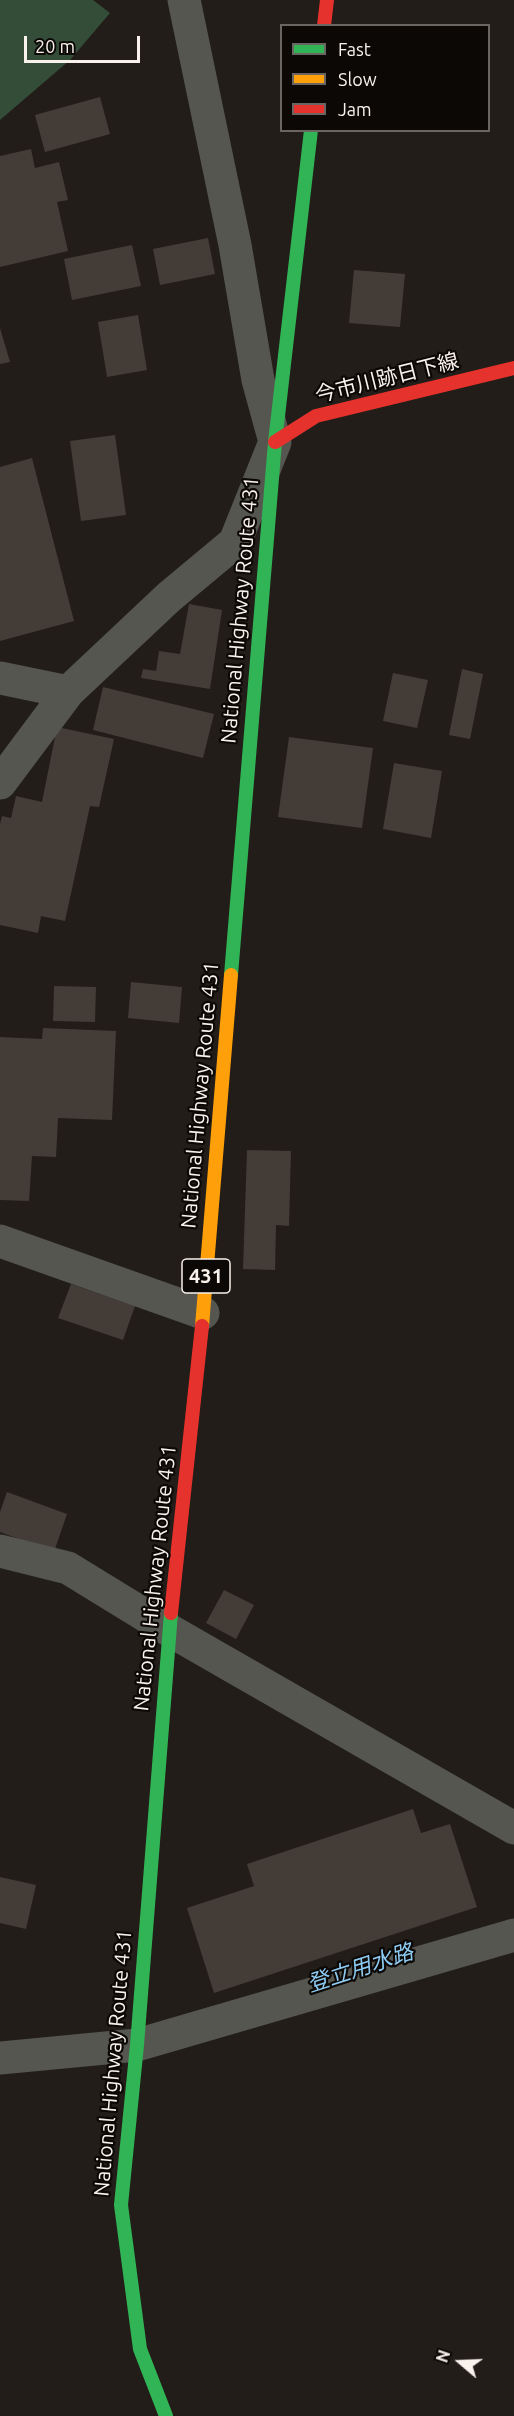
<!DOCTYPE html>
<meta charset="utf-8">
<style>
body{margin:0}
#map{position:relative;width:514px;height:2416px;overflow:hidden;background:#221d18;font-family:Ubuntu,sans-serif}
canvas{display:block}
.legend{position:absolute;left:280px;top:24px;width:210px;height:108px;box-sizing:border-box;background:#0c0805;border:2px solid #6b6561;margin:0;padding:8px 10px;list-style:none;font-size:18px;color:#f9f1eb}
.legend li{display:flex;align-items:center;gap:12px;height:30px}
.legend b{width:30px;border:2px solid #6b6561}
.north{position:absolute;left:430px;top:2332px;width:60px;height:60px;-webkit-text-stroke:4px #0c0805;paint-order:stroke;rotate:289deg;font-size:16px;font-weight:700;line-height:24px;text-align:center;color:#f9f1eb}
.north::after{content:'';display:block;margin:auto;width:21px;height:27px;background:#f9f1eb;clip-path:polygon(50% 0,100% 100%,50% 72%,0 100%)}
.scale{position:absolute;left:24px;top:36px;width:116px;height:27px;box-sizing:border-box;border:3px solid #f9f1eb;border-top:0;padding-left:8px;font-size:18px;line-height:21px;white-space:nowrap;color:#f9f1eb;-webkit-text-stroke:4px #0c0805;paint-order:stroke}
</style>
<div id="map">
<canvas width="514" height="2416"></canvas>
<ul class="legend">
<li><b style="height:8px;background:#30b455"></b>Fast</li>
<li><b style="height:8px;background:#ff9f0a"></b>Slow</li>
<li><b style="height:8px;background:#e5322d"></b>Jam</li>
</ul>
<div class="north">N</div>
<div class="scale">20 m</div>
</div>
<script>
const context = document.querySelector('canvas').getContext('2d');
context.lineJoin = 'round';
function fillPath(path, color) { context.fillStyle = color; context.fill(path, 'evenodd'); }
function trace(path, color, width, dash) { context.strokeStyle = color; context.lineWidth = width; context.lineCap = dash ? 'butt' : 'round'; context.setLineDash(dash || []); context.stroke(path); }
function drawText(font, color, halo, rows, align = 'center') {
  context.font = font + ' Ubuntu,"Noto Sans JP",sans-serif'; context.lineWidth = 4.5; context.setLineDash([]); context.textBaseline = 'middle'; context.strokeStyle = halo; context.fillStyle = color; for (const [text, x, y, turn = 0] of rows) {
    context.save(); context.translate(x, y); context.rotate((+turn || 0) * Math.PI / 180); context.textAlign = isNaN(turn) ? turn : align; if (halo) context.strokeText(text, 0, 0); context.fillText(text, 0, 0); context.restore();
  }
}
fillPath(new Path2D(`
 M0,0H93L110,13L70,60L0,120Z`), '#334d39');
fillPath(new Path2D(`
 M100,97L110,134L45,152L35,115Z
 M31,149L35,168L59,162L68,200L57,202L68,251L0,267V156Z
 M208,238L215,274L160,285L153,249Z
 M132,245L141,286L72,300L64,259Z
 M354,270L405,274L400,327L349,323Z
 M138,315L147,370L107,377L98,322Z
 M0,328L10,362L0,364Z
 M115,435L126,515L81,521L70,441Z
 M32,458L74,621L0,641V467Z
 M189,604L222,610L210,689L141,678L143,669L156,671L159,651L180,654Z
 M462,669L483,674L470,739L449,735Z
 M393,673L428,680L417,728L383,721Z
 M103,687L214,714L203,758L93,730Z
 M57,727L114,739L99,807L90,806L65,921L41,916L38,933L0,925V824L2,816L11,818L16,796L42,802Z
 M289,737L373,748L362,828L278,817Z
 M394,763L442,771L431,838L383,829Z
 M131,982L182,987L179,1023L128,1018Z
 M54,986L96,987L95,1022L53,1021Z
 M43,1028L116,1031L112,1120L58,1118L56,1157L32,1156L29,1201L0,1200V1037L42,1039Z
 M247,1150L291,1151L289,1226L276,1225L275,1270L243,1269Z
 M71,1284L135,1306L123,1340L58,1318Z
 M7,1492L67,1514L54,1552L0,1532V1512Z
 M224,1590L254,1605L236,1639L206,1623Z
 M413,1809L421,1833L450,1824L477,1907L214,1993L187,1908L254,1886L247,1864Z
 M0,1877L36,1885L26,1929L0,1923Z`), '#443c37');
trace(new Path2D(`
 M0,678L68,692
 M0,783L68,692L169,597L235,542L275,442L258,380L235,245L184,0
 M0,1241L203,1313
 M0,1551L68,1568L169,1630L514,1828
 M0,2058L137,2045L514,1935`), '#565650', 33);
trace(new Path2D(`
 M231,975L275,442L311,130
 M166,2416L140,2349L121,2205L137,2045L171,1613`), '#30b455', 14);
trace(new Path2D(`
 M202,1326L231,975`), '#ff9f0a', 14);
trace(new Path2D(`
 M324,26L327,0
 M275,442L316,416L514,368
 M171,1613L202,1326`), '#e5322d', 14);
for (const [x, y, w] of [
 [206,1276,48]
]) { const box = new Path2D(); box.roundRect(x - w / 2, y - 17, w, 34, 4.5); context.fillStyle = '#0c0805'; context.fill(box); trace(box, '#f9f1eb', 1.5); }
drawText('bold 20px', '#f9f1eb', null, [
 ["431",206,1276]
]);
drawText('21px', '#f9f1eb', '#0c0805', [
 ["今市川跡日下線",387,378,-14],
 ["National Highway Route 431",240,610,-85],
 ["National Highway Route 431",200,1095,-85],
 ["National Highway Route 431",155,1578,-84],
 ["National Highway Route 431",113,2063,-85]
]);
drawText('italic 22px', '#8ecbf3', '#0c0805', [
 ["登立用水路",360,1968,-18]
]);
</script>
